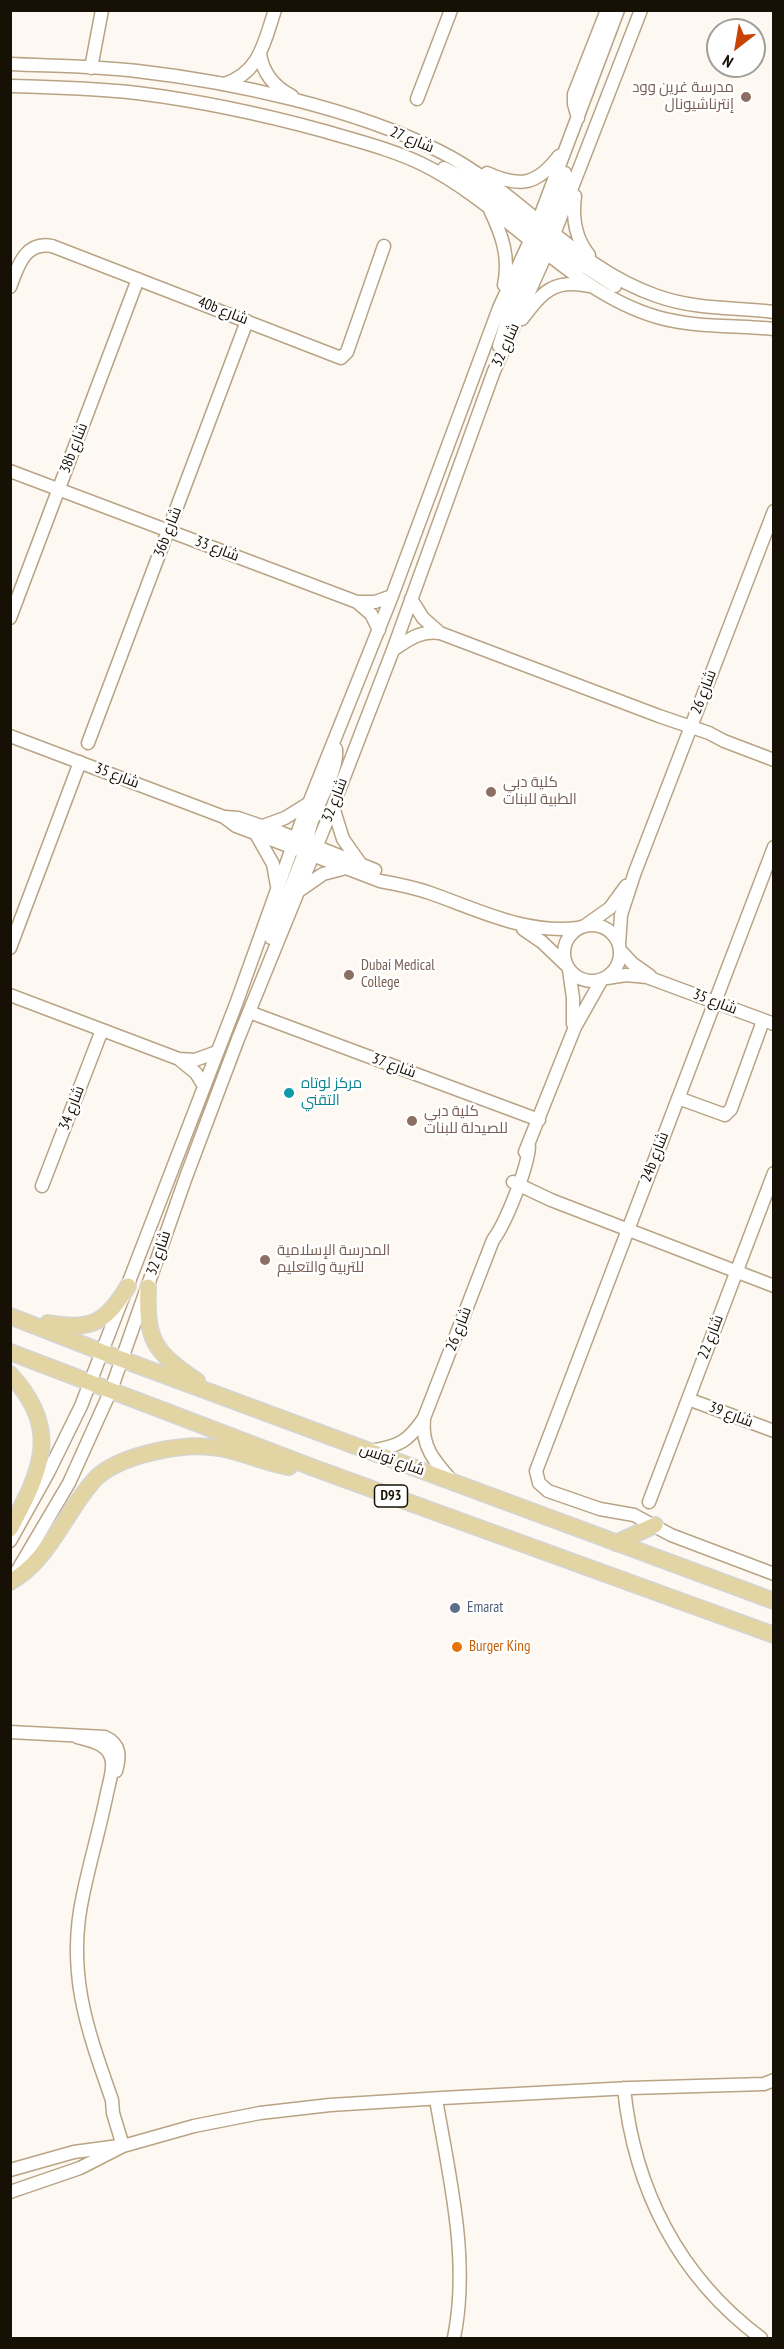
<!DOCTYPE html>
<meta charset="utf-8">
<style>
body{margin:0}
#map{position:relative;width:784px;height:2349px;overflow:hidden;background:#fdf9f2;font-family:"PT Sans Narrow",sans-serif}
canvas{display:block}
.frame{position:absolute;inset:0;border:12px solid #171005;pointer-events:none}
.north{position:absolute;left:706px;top:18px;width:60px;height:60px;box-sizing:border-box;background:#fff;border:2px solid #a29f9b;border-radius:50%;rotate:211deg;font-size:16px;font-weight:700;line-height:24px;text-align:center;color:#171005}
.north::after{content:'';display:block;margin:auto;width:21px;height:27px;background:#c84204;clip-path:polygon(50% 0,100% 100%,50% 72%,0 100%)}
</style>
<div id="map">
<canvas width="784" height="2349"></canvas>
<div class="frame"></div>
<div class="north">N</div>
</div>
<script>
const context = document.querySelector('canvas').getContext('2d');
context.lineJoin = 'round';
function trace(path, color, width, dash) { context.strokeStyle = color; context.lineWidth = width; context.lineCap = dash ? 'butt' : 'round'; context.setLineDash(dash || []); context.stroke(path); }
function drawText(font, color, halo, rows, align = 'center') {
  context.font = font + ' "PT Sans Narrow",Cairo,sans-serif'; context.lineWidth = 5; context.setLineDash([]); context.textBaseline = 'middle'; context.strokeStyle = halo; context.fillStyle = color; for (const [text, x, y, turn = 0] of rows) {
    context.save(); context.translate(x, y); context.rotate((+turn || 0) * Math.PI / 180); context.textAlign = isNaN(turn) ? turn : align; if (halo) context.strokeText(text, 0, 0); context.fillText(text, 0, 0); context.restore();
  }
}
const minor = new Path2D(`
 M260,54C263,73 274,87 292,96
 M10,64C53,66 96,66 137,71C233,82 353,108 439,151C518,190 574,268 657,296C697,310 733,307 774,312
 M91,68L102,10
 M224,84C260,73 264,42 275,10
 M10,86C53,87 95,88 137,93C201,101 262,114 324,131C357,141 391,149 422,164C504,204 570,292 657,317C695,328 734,325 774,329
 M417,99L451,10
 M578,118L574,104V94L607,10
 M444,168L464,178L529,226L542,231
 M487,173C520,188 537,185 559,156
 M575,196C572,218 575,238 589,255
 M490,210C502,235 510,257 504,285
 M546,233L548,220L565,173
 M544,241L615,286
 M10,287C18,266 25,241 52,246L341,358L347,352L384,246
 M522,319C542,293 553,278 589,286
 M499,346L509,314L540,240
 M10,471L357,602L371,614L379,630
 M411,599L423,618L440,633L659,716L709,733L724,741L774,760
 M357,602H375L392,596
 M10,618L138,279
 M393,650C409,639 421,630 440,633
 M10,736L224,817L236,826L380,881C397,884 413,887 430,893C479,910 524,934 578,928
 M88,743L247,321
 M333,807L343,839L360,863
 M225,817L238,818L282,833L375,870
 M263,826L285,818L309,803
 M256,834L273,864L277,886
 M774,847L536,1471L539,1483L548,1491L600,1509L634,1515L671,1535L774,1574
 M309,849C301,823 339,779 336,749
 M300,890L323,874L346,868
 M564 953a28 28 0 1 1 56 0a28 28 0 1 1-56 0Z
 M586,925L610,908L626,886
 M523,929L542,942L566,965
 M271,938L303,856L301,844
 M619,945L621,915L635,872L774,511
 M10,948L80,762
 M620,950L633,964L650,976
 M569,970L573,998V1024
 M607,978L626,975L647,977L774,1024
 M10,995L179,1059L195,1060L217,1052
 M249,1012L539,1120
 M180,1060L196,1073L204,1086
 M678,1098L725,1115L731,1109L763,1021
 M525,1152L575,1027L601,981
 M513,1182L551,1200L774,1286
 M42,1186L102,1030
 M688,1399L774,1431
 M424,1419C421,1447 435,1462 453,1482
 M370,1451C399,1446 408,1442 424,1418L493,1240C506,1223 528,1167 529,1146
 M649,1502L774,1173
 M10,1541L48,1473L81,1406L236,1004L301,823L392,596L499,308L535,230L618,10
 M13,1578L69,1483L111,1390L186,1177L238,1039L333,806L393,650L494,371L547,252L641,10
 M10,1732L105,1737C121,1744 120,1757 116,1771
 M77,1737C92,1741 110,1744 112,1762C113,1772 109,1783 107,1793C100,1828 90,1861 83,1895C66,1972 87,2029 112,2100L113,2113L123,2146
 M624,2088C634,2189 679,2277 761,2338
 M436,2099C449,2176 470,2259 454,2338
 M10,2170L74,2152L119,2146
 M10,2192L80,2168L123,2146L194,2126L260,2113L330,2105L442,2098L630,2088L764,2084L774,2080`);
const major = new Path2D(`
 M148,1287C146,1340 153,1351 197,1381
 M10,1316L102,1352L774,1601
 M48,1323C91,1331 106,1323 128,1286
 M10,1352L314,1468L774,1635
 M10,1374C62,1430 41,1471 10,1529
 M616,1543L655,1525
 M10,1582C39,1566 54,1537 72,1510C80,1498 87,1487 97,1477C123,1454 185,1442 219,1448C243,1452 265,1463 289,1467`);
trace(minor, '#b9a385', 15);
trace(major, '#d5d4d2', 18);
trace(minor, '#fff', 12);
trace(major, '#e3d4a4', 15);
for (const [x, y, r, color] of [
 [746,97,6,"#8d6e63"],
 [491,792,6,"#8d6e63"],
 [349,975,6,"#8d6e63"],
 [289,1093,6,"#0f9aa8"],
 [412,1121,6,"#8d6e63"],
 [265,1260,6,"#8d6e63"],
 [455,1608,6,"#5c6f8a"],
 [457,1647,6,"#e8710a"]
]) { const dot = new Path2D(); dot.arc(x, y, r, 0, 2 * Math.PI); context.fillStyle = color; context.fill(dot); trace(dot, '#fff', 2); }
for (const [x, y, w] of [
 [391,1496,33]
]) { const box = new Path2D(); box.roundRect(x - w / 2, y - 11, w, 22, 4.5); context.fillStyle = '#fff'; context.fill(box); trace(box, '#171005', 1.5); }
drawText('bold 14px', '#171005', null, [
 ["D93",391,1496]
]);
drawText('15px', '#785e54', '#fff', [
 ["مدرسة غرين وود",734,88,"right"],
 ["إنترناشيونال",734,105,"right"],
 ["كلية دبي",503,783],
 ["الطبية للبنات",503,800],
 ["Dubai Medical",361,966],
 ["College",361,983],
 ["كلية دبي",424,1112],
 ["للصيدلة للبنات",424,1129],
 ["المدرسة الإسلامية",277,1251],
 ["للتربية والتعليم",277,1268]
], 'left');
drawText('15px', '#171005', '#fff', [
 ["شارع 27",412,140,22],
 ["40b شارع",223,311,21],
 ["شارع 32",506,345,-66],
 ["38b شارع",74,448,-69],
 ["36b شارع",168,532,-69],
 ["شارع 33",217,549,21],
 ["شارع 26",704,692,-69],
 ["شارع 35",117,776,21],
 ["شارع 32",335,800,-69],
 ["شارع 35",715,1002,21],
 ["شارع 37",394,1066,20],
 ["شارع 34",72,1108,-69],
 ["24b شارع",655,1157,-69],
 ["شارع 32",159,1253,-71],
 ["شارع 26",459,1329,-69],
 ["شارع 22",711,1337,-69],
 ["شارع 39",731,1415,21],
 ["شارع تونس",392,1460,20]
]);
drawText('15px', '#0d838f', '#fff', [
 ["مركز لوتاه",301,1084],
 ["التقني",301,1101]
], 'left');
drawText('15px', '#4e5e75', '#fff', [
 ["Emarat",467,1608]
], 'left');
drawText('15px', '#c56008', '#fff', [
 ["Burger King",469,1647]
], 'left');
</script>
